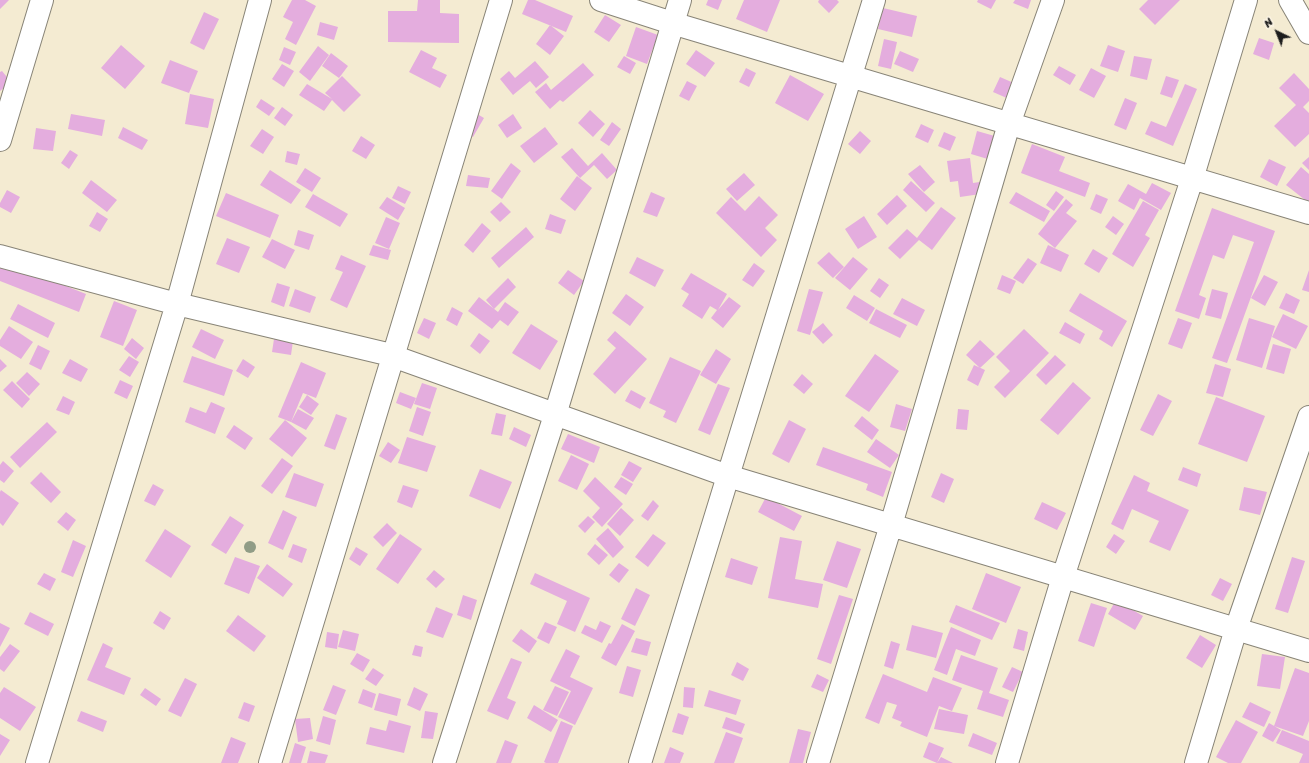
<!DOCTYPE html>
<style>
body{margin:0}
#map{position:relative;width:1309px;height:763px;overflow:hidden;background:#f4ebd2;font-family:Sriracha,sans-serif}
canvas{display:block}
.north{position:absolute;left:1257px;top:12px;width:40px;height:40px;-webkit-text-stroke:3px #fcf5e5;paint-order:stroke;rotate:317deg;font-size:11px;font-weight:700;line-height:16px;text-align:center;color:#1c1c1c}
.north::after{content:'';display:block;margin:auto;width:14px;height:18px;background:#1c1c1c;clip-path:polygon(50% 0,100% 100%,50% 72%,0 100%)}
</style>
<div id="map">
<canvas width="1309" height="763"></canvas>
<div class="north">N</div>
</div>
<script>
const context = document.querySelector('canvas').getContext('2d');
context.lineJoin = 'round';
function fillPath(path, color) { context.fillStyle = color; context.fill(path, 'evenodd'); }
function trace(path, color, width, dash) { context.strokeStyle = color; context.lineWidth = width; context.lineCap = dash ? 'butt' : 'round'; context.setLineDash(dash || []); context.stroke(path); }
fillPath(new Path2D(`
 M0,0H9L0,9Z
 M292,0H305L316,6L296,45L285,39L293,22L283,17Z
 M418,0H440V13L459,14V43L388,42V11H417Z
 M528,0H535L573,16L566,32L522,14Z
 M708,0H722L718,10L706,5Z
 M744,0H780L767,32L736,19Z
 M819,0H837L839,2L829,13L818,2Z
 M978,0H996L991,9L977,2Z
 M1015,0H1031L1028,9L1013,3Z
 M1148,0H1180L1155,25L1139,9Z
 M883,8L917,16L912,37L878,29Z
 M204,12L219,19L204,50L190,43Z
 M605,15L621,25L609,42L594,32Z
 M320,22L338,27L334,40L317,35Z
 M550,25L564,36L550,55L536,44Z
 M636,27L658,35L647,64L626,56Z
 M1259,38L1274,43L1269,60L1253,54Z
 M884,39L897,42L891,69L878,66Z
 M121,45L145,66L125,89L101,68Z
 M1108,45L1125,51L1118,72L1100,66Z
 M318,46L329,55L310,81L299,72Z
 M284,47L296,52L290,65L279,60Z
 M421,50L437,58L432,68L447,75L440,88L409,72Z
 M696,50L715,63L705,77L686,64Z
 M900,51L919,59L913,72L894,64Z
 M331,53L348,66L339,78L322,66Z
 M624,56L636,63L630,74L617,67Z
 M1134,56L1152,59L1147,80L1130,76Z
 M170,60L198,71L189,93L161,83Z
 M535,61L549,77L536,88L530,81L513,95L500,79L509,71L515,78Z
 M583,63L594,75L563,102L560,100L550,109L535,92L546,83L551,90Z
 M282,64L294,71L284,87L272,79Z
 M1059,66L1076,75L1070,85L1053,75Z
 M746,68L756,73L749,87L739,82Z
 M1091,68L1106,76L1094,98L1079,90Z
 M2,71L11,82L0,91V72Z
 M1294,73L1309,89V101L1303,107L1309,113V134L1295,147L1274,126L1296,105L1279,88Z
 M790,75L824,94L808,121L775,103Z
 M342,76L361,95L344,112L332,100L324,111L299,95L307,84L332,99L325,93Z
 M1166,76L1179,80L1172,98L1160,94Z
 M1000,77L1016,84L1009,99L993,92Z
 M687,81L697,86L689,101L679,96Z
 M1185,84L1197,89L1173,146L1145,134L1151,121L1166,127Z
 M190,94L214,99L208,128L185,124Z
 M1125,98L1137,103L1126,130L1114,125Z
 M261,99L275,108L269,116L256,107Z
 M282,107L293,115L285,126L274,118Z
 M590,110L605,124L593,137L578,123Z
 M472,111L484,118L473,137L461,130Z
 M71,114L105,120L102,136L68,129Z
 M513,114L522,128L507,138L498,125Z
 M612,122L621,129L609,146L600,140Z
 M921,124L934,130L928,143L915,137Z
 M123,127L148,140L142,150L118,138Z
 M545,127L558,144L534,163L520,146Z
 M36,128L56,131L53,151L33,149Z
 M262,129L274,137L263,154L250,146Z
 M860,131L871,141L860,154L848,144Z
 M977,131L998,137L991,160L971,154Z
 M944,132L956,137L950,151L938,146Z
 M361,136L375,145L366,159L352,151Z
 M1032,144L1065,157L1059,171L1090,183L1085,197L1021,173Z
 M572,148L588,166L602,153L617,170L607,179L594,165L580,178L561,157Z
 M70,150L78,155L69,169L61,163Z
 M287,151L300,154L297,165L285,162Z
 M1309,157V170L1302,163Z
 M970,158L973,183L986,181L987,193L960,197L958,181L950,182L947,161Z
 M1269,159L1286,167L1277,186L1260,177Z
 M511,163L521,171L502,199L491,191Z
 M920,165L935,182L924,192L908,174Z
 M1301,167L1309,174V203L1286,185Z
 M305,168L321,178L312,192L296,182Z
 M270,170L301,190L291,204L260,185Z
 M744,173L755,185L737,201L726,189Z
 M468,175L490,178L488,188L466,186Z
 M577,176L592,188L575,211L560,199Z
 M91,180L117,200L107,212L82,193Z
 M911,181L935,203L926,212L903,190Z
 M1152,183L1171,193L1161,210L1140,198L1134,210L1118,201L1128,184L1146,194Z
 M398,186L411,192L405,204L392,198Z
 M7,190L20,197L11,213L0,207V203Z
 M1056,191L1064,197L1054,211L1046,205Z
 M651,192L665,198L657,217L643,212Z
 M1016,192L1050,211L1044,222L1009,203Z
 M226,193L279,215L270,238L216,216Z
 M313,194L348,214L340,227L305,207Z
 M1096,194L1108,199L1101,214L1090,209Z
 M897,195L907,206L887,225L877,214Z
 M759,196L778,215L765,228L777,240L761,257L716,213L731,197L745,211Z
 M387,197L405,208L398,220L379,208Z
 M1066,199L1073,205L1066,213L1077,221L1055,248L1038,234Z
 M1143,201L1159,210L1145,235L1150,238L1133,267L1112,254Z
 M501,202L511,212L500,222L490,212Z
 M941,207L956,218L932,250L919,240L900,259L888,248L907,229L917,238Z
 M1212,208L1275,231L1227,363L1212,358L1254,242L1233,235L1224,259L1213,255L1199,295L1206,298L1199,319L1175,311Z
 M97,212L108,219L100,232L89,226Z
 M550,214L566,220L561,234L545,229Z
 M864,216L877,237L858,249L845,229Z
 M1113,216L1124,224L1116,235L1105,227Z
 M386,217L400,223L389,249L375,243Z
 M482,223L491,231L473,253L464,245Z
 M526,227L534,237L499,268L491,258Z
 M298,230L314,235L309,250L294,245Z
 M227,238L250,247L239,273L216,264Z
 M272,239L295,250L285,269L262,257Z
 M373,245L391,250L388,260L369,255Z
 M1048,245L1069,255L1061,272L1040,263Z
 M1093,249L1108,258L1099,273L1084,264Z
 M829,252L844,267L833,278L817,263Z
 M341,255L366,266L347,308L330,300L343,272L335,269Z
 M637,257L664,270L655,287L629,273Z
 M853,257L868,269L850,290L835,278Z
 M1028,258L1037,264L1023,284L1013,278Z
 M0,260L86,294L79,312L0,281Z
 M754,263L765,271L753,287L742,280Z
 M568,270L584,281L574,295L558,283Z
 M1309,270V292L1302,290Z
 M691,273L727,294L718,310L729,297L741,306L723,328L711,318L717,310L710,306L702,319L682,306L689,294L681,289Z
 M1002,275L1016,281L1010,294L997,289Z
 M1264,275L1278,282L1265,306L1251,298Z
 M508,278L516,287L494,309L486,300Z
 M879,278L889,285L880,298L870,291Z
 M277,283L290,287L284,307L271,302Z
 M295,289L316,297L310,313L289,306Z
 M809,289L823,292L810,335L797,331Z
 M1212,289L1228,293L1221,319L1205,315Z
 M1080,293L1127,321L1112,347L1099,339L1103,331L1069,311Z
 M1286,293L1300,300L1294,314L1279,308Z
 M626,294L644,307L630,326L612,313Z
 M854,295L875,308L867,321L846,308Z
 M479,297L498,312L505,302L519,312L508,326L500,320L492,329L468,311Z
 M902,298L925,310L917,326L893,314Z
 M114,301L137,310L123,346L100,337Z
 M18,304L55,323L48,338L10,319Z
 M452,307L463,313L457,326L446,320Z
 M876,309L907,325L900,338L869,323Z
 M1283,314L1308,326L1296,349L1272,337Z
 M424,318L436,323L429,339L417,333Z
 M1178,318L1192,323L1182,349L1168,344Z
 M1249,318L1275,326L1262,368L1236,360Z
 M1065,322L1085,334L1080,344L1059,333Z
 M823,323L833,335L823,344L812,332Z
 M531,324L558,341L540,370L512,353Z
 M9,326L33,342L21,359L0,346V340Z
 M201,329L224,340L215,359L192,347Z
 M1024,329L1049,353L1005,398L994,387L1010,371L996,357Z
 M615,331L647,359L615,394L593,374L616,348L607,340Z
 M479,333L490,341L480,354L470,346Z
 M132,338L144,348L136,359L124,349Z
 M274,339L293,341L291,355L272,352Z
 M980,340L995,354L980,368L966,355Z
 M1273,344L1291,349L1284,374L1266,369Z
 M38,345L50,351L41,370L29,364Z
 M716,349L731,359L716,384L700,375Z
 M875,354L899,371L869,412L845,396Z
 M1055,355L1066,365L1046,385L1036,375Z
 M129,356L139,362L130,377L119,370Z
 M192,356L233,370L224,396L183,382Z
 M670,357L701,371L676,423L663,417L666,411L649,403Z
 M0,359L7,366L0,372Z
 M70,359L88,369L81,382L62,373Z
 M243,359L255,367L248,378L236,371Z
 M301,362L326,373L316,398L303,393L291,422L278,417Z
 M1215,364L1231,369L1223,397L1206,393Z
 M974,365L985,370L978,386L967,380Z
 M27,372L40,384L29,396L16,383Z
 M802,374L813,384L804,394L793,385Z
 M120,380L133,386L127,399L114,393Z
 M12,381L30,399L22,408L3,390Z
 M1073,382L1091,398L1058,435L1040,420Z
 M422,383L437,388L430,409L414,404Z
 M718,384L730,388L710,435L698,430Z
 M631,390L646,398L640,409L625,401Z
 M400,392L416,398L411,409L396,403Z
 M1158,394L1172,401L1153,436L1140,430Z
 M307,395L319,404L311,415L299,407Z
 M63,396L75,402L69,415L56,410Z
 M1216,397L1265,416L1247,462L1198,444Z
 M211,402L225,408L215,434L185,422L190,407L206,413Z
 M896,404L912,409L905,431L890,427Z
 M417,407L431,412L423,436L409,431Z
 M298,409L314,418L306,430L291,422Z
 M958,409L969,410L967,430L956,429Z
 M496,413L506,415L502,436L491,434Z
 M336,414L347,418L335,450L324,446Z
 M862,416L879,430L872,440L854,426Z
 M285,420L307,438L292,457L269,439Z
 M789,420L806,429L789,463L772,454Z
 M47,422L57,432L20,468L10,457Z
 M234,425L253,438L245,450L226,437Z
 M514,427L531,435L526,447L509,439Z
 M568,434L600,447L594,463L561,449Z
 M407,437L436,446L427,472L398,463Z
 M876,439L899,455L890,468L867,452Z
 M388,442L400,450L391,463L379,456Z
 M823,447L892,472L883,497L866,490L868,484L816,465Z
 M571,455L589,464L577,490L558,481Z
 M282,458L293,466L272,494L261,486Z
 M3,461L14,471L4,483L0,480V465Z
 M629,461L642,468L633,482L621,475Z
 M1183,467L1201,474L1197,487L1178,480Z
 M480,469L512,482L500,509L469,496Z
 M41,472L61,492L51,503L30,483Z
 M294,473L324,484L316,507L285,497Z
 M941,473L954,479L944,503L931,497Z
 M1134,475L1150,483L1147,491L1189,510L1170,551L1149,542L1159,521L1132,509L1123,530L1111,524Z
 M595,477L623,504L602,527L592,517L600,508L583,491Z
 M621,477L633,484L626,495L614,487Z
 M153,484L164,490L155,506L144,501Z
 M403,485L419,490L412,508L397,502Z
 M1244,487L1267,492L1260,515L1239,510Z
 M1,490L19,503L3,526L0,523V492Z
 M766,497L802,516L794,531L758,512Z
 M653,500L659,506L648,521L641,516Z
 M1042,502L1066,513L1057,530L1034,519Z
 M621,508L634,520L620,536L607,524Z
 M283,510L297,517L283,550L268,543Z
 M66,512L76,520L68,531L57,522Z
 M230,516L244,525L226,554L211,545Z
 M588,516L595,522L585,533L578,526Z
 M387,523L397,533L383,547L373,537Z
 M608,528L624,547L613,558L596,539Z
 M165,529L191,546L171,578L145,561Z
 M400,534L422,549L398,584L376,569Z
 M653,534L666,543L648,567L635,557Z
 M1114,534L1125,541L1116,554L1106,547Z
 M780,537L802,541L795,579L823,584L818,608L768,598Z
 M73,540L86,546L73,577L61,572Z
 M837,541L861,549L847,588L823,580Z
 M293,544L307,549L302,563L288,557Z
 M595,544L608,555L599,565L587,554Z
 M356,547L368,554L360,566L349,559Z
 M235,557L260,566L249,594L224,584Z
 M1292,557L1305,561L1288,613L1275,609Z
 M731,558L758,567L752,585L725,577Z
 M619,563L629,570L619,583L609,575Z
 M267,564L293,584L283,597L257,578Z
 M434,570L445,579L436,588L426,579Z
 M44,573L56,579L50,591L37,584Z
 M535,573L590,598L575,632L557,624L567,601L530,584Z
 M986,573L1021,587L1006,623L972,609Z
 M1220,578L1232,584L1223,601L1211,595Z
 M636,588L650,595L635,626L621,619Z
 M463,595L477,600L471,620L457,615Z
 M839,595L853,599L831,664L817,659Z
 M1116,600L1143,616L1135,630L1108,614Z
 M1091,603L1107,608L1094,647L1078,641Z
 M956,605L1000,623L992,640L949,622Z
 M436,607L453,614L443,638L426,632Z
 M160,611L171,618L164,630L153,623Z
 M30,612L54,624L48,636L24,624Z
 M238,615L266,636L254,652L226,631Z
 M600,621L611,626L602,643L581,633L585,625L596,630Z
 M545,622L557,627L549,644L537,638Z
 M0,623L10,628L0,647Z
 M622,624L635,631L616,666L601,658L609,643L611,644Z
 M912,625L943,633L936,658L906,650Z
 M951,627L981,640L975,656L956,649L947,675L934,670Z
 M521,629L537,641L529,653L512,641Z
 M1018,629L1028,632L1024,651L1013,648Z
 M343,630L359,634L355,651L338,647Z
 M327,632L339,634L337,649L325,647Z
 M1200,635L1216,645L1202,668L1186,658Z
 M636,638L651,642L647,656L631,652Z
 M891,641L900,644L893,669L884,666Z
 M103,643L113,648L105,667L131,678L124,695L87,680Z
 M10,644L20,651L4,672L0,669V657Z
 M415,645L423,647L421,657L412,655Z
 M566,649L580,656L570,677L593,688L575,725L558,717L571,691L550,681Z
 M357,653L370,660L363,672L350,664Z
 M1262,654L1285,657L1280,689L1257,686Z
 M961,655L998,668L989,693L1009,700L1003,717L977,709L983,691L952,680Z
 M511,658L522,662L507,698L516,702L508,720L487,711Z
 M737,662L749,669L743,681L731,675Z
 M627,666L641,670L633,697L619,693Z
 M1012,667L1023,672L1013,692L1002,687Z
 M373,668L384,675L376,686L365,679Z
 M1295,668L1309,673V721L1303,736L1274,726Z
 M817,674L829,680L823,692L811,687Z
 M883,674L927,692L933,677L962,688L952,711L939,706L927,737L900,726L902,722L892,718L897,705L887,702L879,724L865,718Z
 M185,678L197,684L181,717L168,711Z
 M333,685L346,690L336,715L323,710Z
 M555,686L569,692L557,716L543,710Z
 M4,687L36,707L20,731L0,718V693Z
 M414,687L428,694L420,711L407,705Z
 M684,687L695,688L693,708L683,707Z
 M145,688L161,699L156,706L140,695Z
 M363,689L376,694L372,708L358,703Z
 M709,690L741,700L736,715L704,706Z
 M379,693L401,699L397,716L374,710Z
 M244,702L255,706L249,722L238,718Z
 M1250,702L1271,712L1264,727L1242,717Z
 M534,705L558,720L551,732L527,718Z
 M939,709L968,715L964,734L934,729Z
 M81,711L107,721L103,732L77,721Z
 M425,711L438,713L433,739L421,738Z
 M678,713L689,717L683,735L672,732Z
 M323,716L336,720L330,745L316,741Z
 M726,717L745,724L741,734L722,728Z
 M310,718L313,739L298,742L295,719Z
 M389,720L411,726L404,753L366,744L370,727L386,731Z
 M1236,720L1258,732L1241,763H1228L1216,757Z
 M561,721L573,726L558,763H546L544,762Z
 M1269,723L1281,730L1273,742L1262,736Z
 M798,729L811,732L803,763H789Z
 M1282,730L1309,741V763H1299L1303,754L1276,743Z
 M726,732L743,738L734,763H714Z
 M973,733L997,743L992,755L968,746Z
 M0,734L10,740L0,756Z
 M231,737L246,743L238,763H221Z
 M505,740L518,745L511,763H496Z
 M929,742L944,748L937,763L923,757Z
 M295,743L306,747L301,763H289Z
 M670,747L684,753L680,763H664Z
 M310,751L328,755L325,763H307Z
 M941,757L953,763H937Z`), '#e4adde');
const minor = new Path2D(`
 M601,0L672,23L1309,213
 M1290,0L1309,33
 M0,140L42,0
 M0,256L177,304L387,354L728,476L1309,651
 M37,763L177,304L260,0
 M270,763L501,0
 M444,763L555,415L680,0
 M640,763L874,0
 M818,763L891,525L1009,124L1053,0
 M1007,763L1063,577L1192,179L1246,0
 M1196,763L1236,629L1309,417`);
trace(minor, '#888477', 24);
trace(minor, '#fff', 22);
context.fillStyle = '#909c86';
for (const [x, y] of [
 [250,547]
]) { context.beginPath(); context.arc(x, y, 6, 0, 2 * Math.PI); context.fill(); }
</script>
